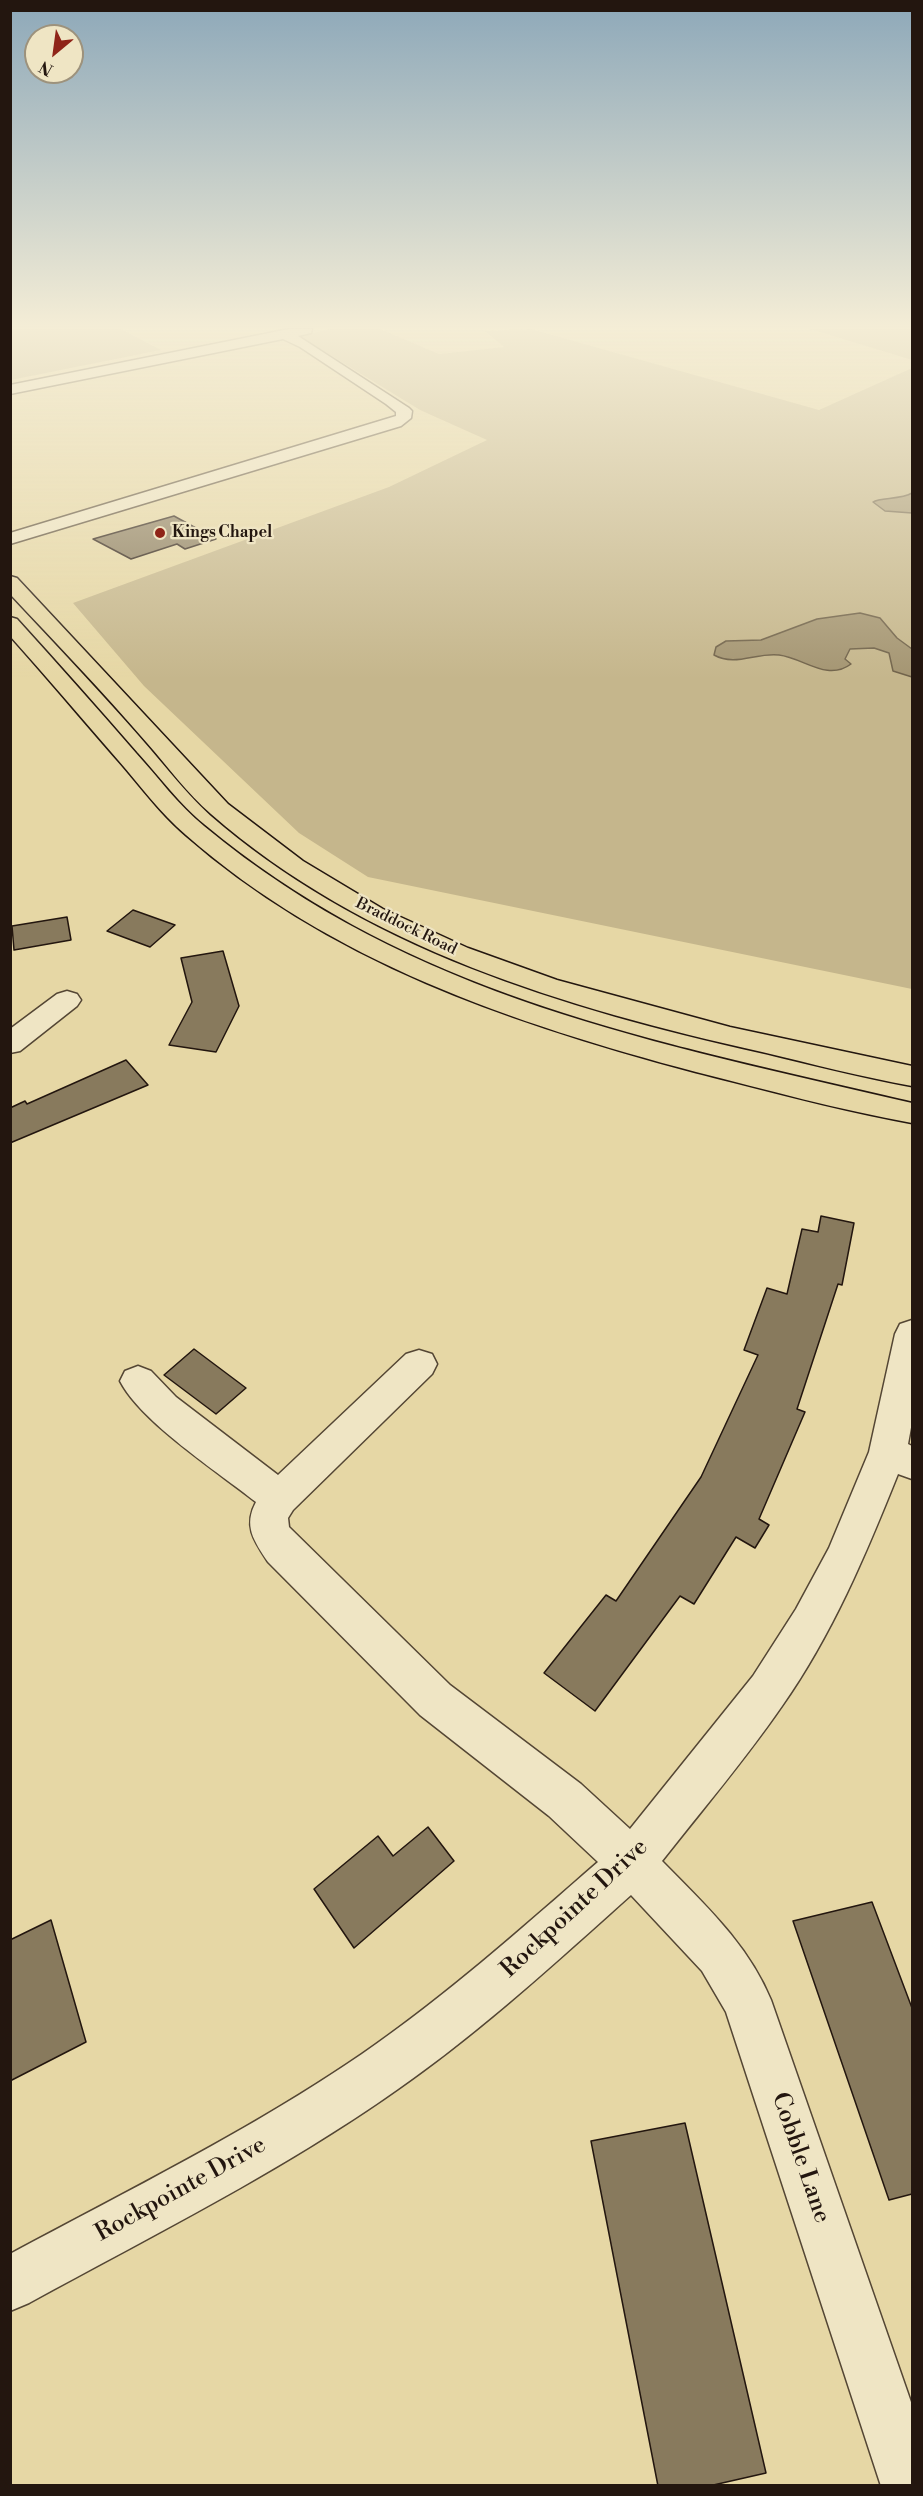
<!DOCTYPE html>
<style>
body{margin:0}
#map{position:relative;width:923px;height:2496px;overflow:hidden;background:#e6d7a5;font-family:"Libre Bodoni",serif}
canvas{display:block}
.frame{position:absolute;inset:0;border:12px solid #23160f;pointer-events:none}
.north{position:absolute;left:24px;top:24px;width:60px;height:60px;box-sizing:border-box;background:#efe5c4;border:2px solid #9d927c;border-radius:50%;rotate:209deg;font-size:16px;font-weight:700;line-height:24px;text-align:center;color:#23160f}
.north::after{content:'';display:block;margin:auto;width:21px;height:27px;background:#8f2418;clip-path:polygon(50% 0,100% 100%,50% 72%,0 100%)}
</style>
<div id="map">
<canvas width="923" height="2496"></canvas>
<div class="frame"></div>
<div class="north">N</div>
</div>
<script>
const context = document.querySelector('canvas').getContext('2d');
context.lineJoin = 'round';
function fillPath(path, color) { context.fillStyle = color; context.fill(path, 'evenodd'); }
function trace(path, color, width, dash) { context.strokeStyle = color; context.lineWidth = width; context.lineCap = dash ? 'butt' : 'round'; context.setLineDash(dash || []); context.stroke(path); }
function drawText(font, color, halo, rows, align = 'center') {
  context.font = font + ' "Libre Bodoni",serif'; context.lineWidth = 4.5; context.setLineDash([]); context.textBaseline = 'middle'; context.strokeStyle = halo; context.fillStyle = color; for (const [text, x, y, turn = 0] of rows) {
    context.save(); context.translate(x, y); context.rotate((+turn || 0) * Math.PI / 180); context.textAlign = isNaN(turn) ? turn : align; if (halo) context.strokeText(text, 0, 0); context.fillText(text, 0, 0); context.restore();
  }
}
fillPath(new Path2D(`
 M11,329H121L161,350L11,380Z
 M331,329H380L439,354L504,347L485,331L531,329L819,410L912,368V989L368,877L299,833L144,686L73,603L389,487L487,440L420,410L299,336Z
 M810,329H912V360Z`), '#c5b68c');
const water = new Path2D(`
 M912,493V513L885,511L873,502C880,497 901,500 912,493Z
 M860,613L880,618L897,638L912,649V677L893,671L889,653L874,648L850,649L845,659L851,664C827,682 804,658 779,655C757,652 735,667 714,655L716,647L726,641L761,640L817,619Z`);
fillPath(water, '#a49572');
trace(water, '#70624a', 1.5);
const building = new Path2D(`
 M174,516L216,539L185,549L177,544L131,559L93,539Z
 M133,910L175,925L150,947L107,931Z
 M67,917L71,940L14,950L12,926Z
 M223,951L239,1006L216,1052L169,1045L192,1002L181,958Z
 M126,1060L148,1085L10,1143V1108L25,1101L27,1104Z
 M821,1216L854,1223L842,1285L838,1284L797,1409L805,1412L759,1519L769,1525L755,1548L736,1537L694,1604L680,1596L595,1711L544,1673L606,1595L616,1601L701,1477L758,1355L744,1350L767,1288L787,1294L802,1229L818,1232Z
 M194,1349L246,1388L216,1414L164,1375Z
 M428,1827L454,1861L354,1948L314,1889L378,1836L393,1856Z
 M872,1902L912,2008V2194L889,2200L793,1921Z
 M51,1920L86,2042L10,2081V1940Z
 M685,2123L766,2473L709,2486H658L591,2141Z`);
fillPath(building, '#887a5d');
trace(building, '#23160f', 1.5);
const minor = new Path2D(`
 M289,329H312L311,333L298,336L409,408L412,411L411,418L401,426L10,544V533L396,416V412L386,404L300,347L283,339L10,394V385Z
 M67,991L77,994L81,1000L77,1006L20,1051L10,1053V1029L57,994Z
 M912,1320V1422L908,1444L912,1446V1479L898,1474C866,1554 832,1635 782,1706C745,1760 702,1810 662,1861C704,1904 748,1944 771,2000L912,2405V2486H881L726,2012L702,1971L631,1895C555,1963 481,2031 398,2089C282,2171 153,2235 29,2303L10,2311V2254C129,2190 251,2130 362,2054C446,1996 521,1929 598,1862L549,1816L420,1715L268,1562C254,1541 243,1526 256,1502C218,1472 141,1422 120,1381L125,1371L138,1366L151,1371L176,1397L278,1475L406,1354L419,1350L432,1354L437,1364L432,1374L293,1510L288,1518L289,1527L450,1685L581,1784L630,1829L753,1676L796,1609L829,1548L869,1452L895,1334L900,1324Z`);
const major = new Path2D(`
 M10,576L17,578L228,804L303,861L383,909L468,948L557,980L730,1027L912,1066V1086C862,1077 812,1064 762,1052C566,1008 366,949 211,814C187,793 168,767 147,743C103,692 56,643 10,594Z
 M10,617L17,619C57,663 97,708 136,753C158,777 178,805 204,826C412,999 657,1043 912,1103V1123C840,1110 767,1090 696,1072C512,1023 331,962 186,835C160,813 140,785 118,760C82,719 47,677 10,636Z`);
trace(minor, '#544634', 3);
trace(major, '#23160f', 3);
fillPath(minor, '#efe5c4');
fillPath(major, '#e6d7a5');
const sky = context.createLinearGradient(0, 0, 0, 679);
sky.addColorStop(0, '#8da8b9');
sky.addColorStop(0.48, '#f4edd6');
sky.addColorStop(1, '#f4edd600');
context.fillStyle = sky;
context.fillRect(0, 0, 923, 679);
for (const [x, y, r, color] of [
 [160,533,6,"#8f2418"]
]) { const dot = new Path2D(); dot.arc(x, y, r, 0, 2 * Math.PI); context.fillStyle = color; context.fill(dot); trace(dot, '#efe5c4', 2); }
drawText('bold 16px', '#23160f', '#efe5c4', [
 ["Kings Chapel",172,533]
], 'left');
drawText('16px', '#23160f', '#efe5c4', [
 ["Braddock Road",406,927,26]
]);
drawText('24px', '#23160f', '#efe5c4', [
 ["Rockpointe Drive",575,1909,-43],
 ["Cobble Lane",800,2158,71],
 ["Rockpointe Drive",181,2190,-29]
]);
</script>
